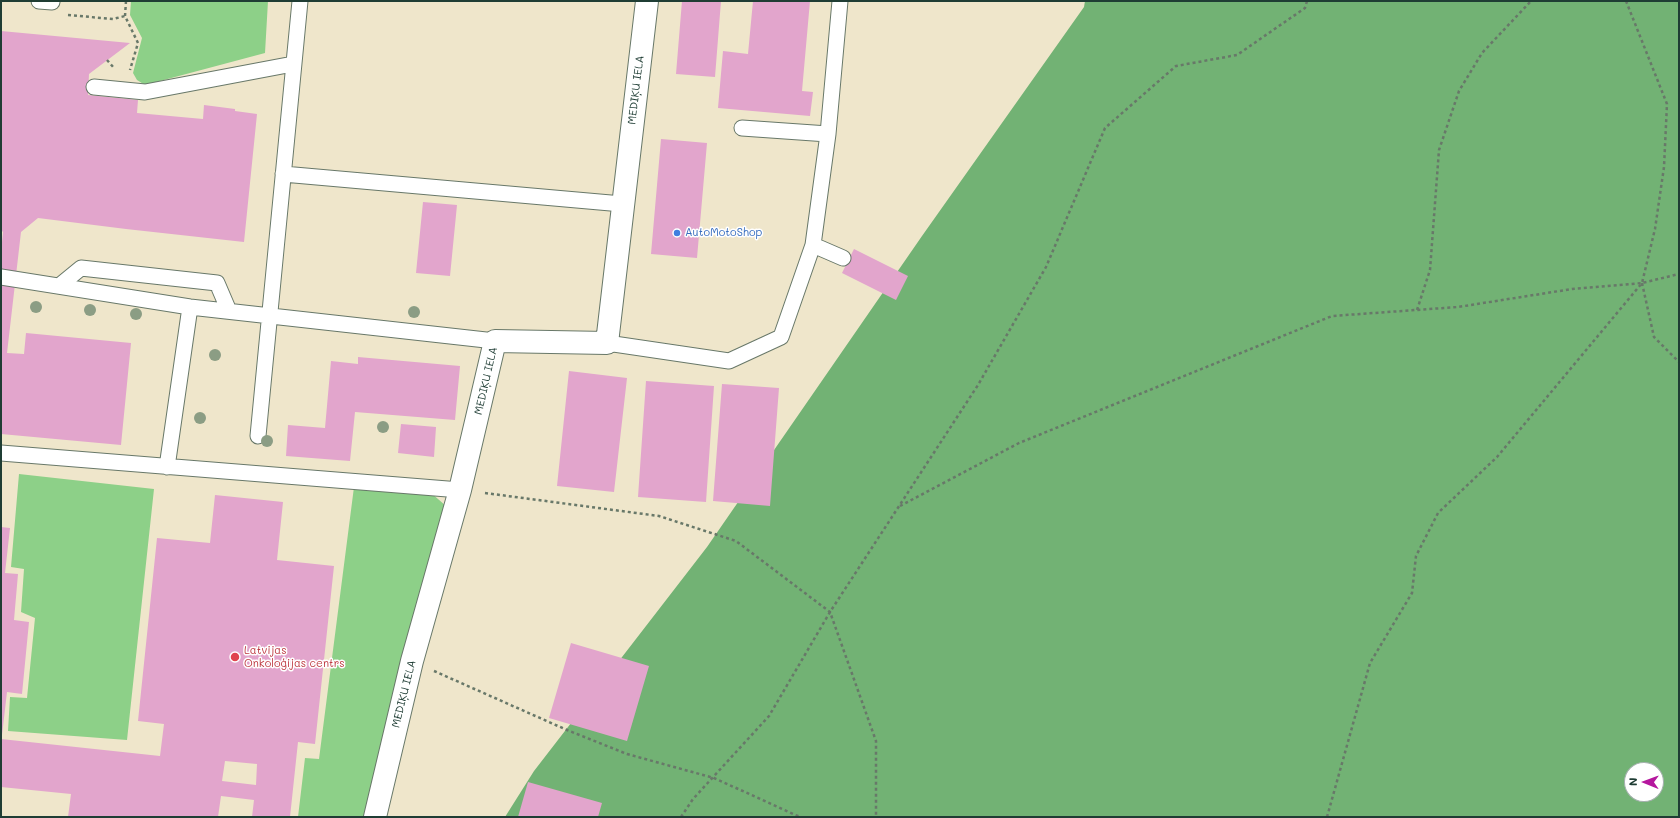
<!DOCTYPE html>
<meta charset="utf-8">
<style>
body{margin:0}
#map{position:relative;width:1680px;height:818px;overflow:hidden;background:#efe6cb;font-family:Mali,sans-serif}
canvas{display:block}
.frame{position:absolute;inset:0;border:2px solid #1f3d34;pointer-events:none}
.north{position:absolute;left:1624px;top:762px;width:40px;height:40px;box-sizing:border-box;background:#fff;border:1px solid #a5b1ae;border-radius:50%;rotate:271deg;font-size:11px;font-weight:700;line-height:16px;text-align:center;color:#1f3d34}
.north::after{content:'';display:block;margin:auto;width:14px;height:18px;background:#b5179e;clip-path:polygon(50% 0,100% 100%,50% 72%,0 100%)}
</style>
<div id="map">
<canvas width="1680" height="818"></canvas>
<div class="frame"></div>
<div class="north">N</div>
</div>
<script>
const context = document.querySelector('canvas').getContext('2d');
context.lineJoin = 'round';
function fillPath(path, color) { context.fillStyle = color; context.fill(path, 'evenodd'); }
function trace(path, color, width, dash) { context.strokeStyle = color; context.lineWidth = width; context.lineCap = dash ? 'butt' : 'round'; context.setLineDash(dash || []); context.stroke(path); }
function drawText(font, color, halo, rows, align = 'center') {
  context.font = font + ' Mali,sans-serif'; context.lineWidth = 3; context.setLineDash([]); context.textBaseline = 'middle'; context.strokeStyle = halo; context.fillStyle = color; for (const [text, x, y, turn = 0] of rows) {
    context.save(); context.translate(x, y); context.rotate((+turn || 0) * Math.PI / 180); context.textAlign = isNaN(turn) ? turn : align; if (halo) context.strokeText(text, 0, 0); context.fillText(text, 0, 0); context.restore();
  }
}
fillPath(new Path2D(`
 M131,1H268L265,53L145,85L137,80L133,73L142,38L130,15Z
 M19,474L154,489L127,740L8,731L10,697L27,698L35,618L21,612L24,569L11,567Z
 M354,487L430,492L446,506L365,817H298L305,758L319,759Z`), '#8dd088');
fillPath(new Path2D(`
 M1085,1H1679V817H505L534,771L707,547L922,236L1084,7ZM1632,770H1656V794H1632Z`), '#72b274');
fillPath(new Path2D(`
 M682,1H721L715,77L676,74Z
 M753,1H810L802,91L813,92L810,116L718,108L723,51L748,54Z
 M1,31L130,43L89,74L88,95L138,100L137,113L203,119L204,105L235,109V111L257,114L244,242L126,229L38,218L21,232L7,353L24,354L26,333L131,343L121,445L1,434V252L3,232L1,230Z
 M661,139L707,143L697,258L651,254Z
 M423,202L457,205L450,276L416,273Z
 M854,249L908,276L896,300L842,273Z
 M358,357L460,366L455,420L355,412L350,461L286,456L288,425L325,428L331,361L358,364Z
 M569,371L627,378L614,492L557,486Z
 M646,381L714,386L706,502L638,497Z
 M722,384L779,388L770,506L713,501Z
 M401,424L436,427L434,457L398,453Z
 M215,495L283,502L277,560L334,566L315,744L298,742L290,817H252L254,800L221,796L218,817H68L71,794L1,787V739L160,756L164,724L138,721L157,538L210,543ZM225,761L257,764L256,785L222,781Z
 M1,527L10,528L5,573L18,574L14,620L29,622L22,694L7,692L2,735Z
 M571,643L649,666L627,741L549,718Z
 M528,782L602,803L598,817H518Z`), '#e2a5cc');
const service = new Path2D(`
 M39,1L52,2V1
 M94,87L145,92L293,64
 M742,128L828,134
 M283,174L622,204
 M813,245L843,258
 M1,277L190,307L495,341
 M59,286L81,268L217,283L229,311
 M607,343L729,361L781,337L813,245L828,134L840,1
 M258,436L300,1
 M1,453L460,490
 M167,467L190,307`);
const minor = new Path2D(`
 M375,817L412,661L460,490L495,341L607,343L647,1`);
trace(service, '#687869', 17);
trace(minor, '#687869', 24);
trace(new Path2D(`
 M126,1L125,16L138,43L130,70
 M68,15L113,19L125,16
 M107,60L114,68
 M1642,283L1654,337L1679,362
 M1417,310L1430,270L1439,150L1459,91L1482,53L1531,1
 M485,493L659,516L736,541L830,612L876,741V817
 M900,506L1019,443L1332,316L1458,307L1572,289L1642,283L1679,274
 M434,671L567,730L627,754L714,778L800,817
 M681,817L693,799L769,716L830,612L978,385L1046,267L1105,128L1176,66L1237,55L1305,8L1307,1
 M1327,817L1370,663L1412,593L1416,556L1438,513L1497,457L1642,283L1655,229L1664,167L1667,104L1626,1`), '#687869', 2.5, [3, 3]);
trace(service, '#fff', 15);
trace(minor, '#fff', 22);
context.fillStyle = '#8b9d84';
for (const [x, y] of [
 [36,307],
 [90,310],
 [414,312],
 [136,314],
 [215,355],
 [200,418],
 [383,427],
 [267,441]
]) { context.beginPath(); context.arc(x, y, 6, 0, 2 * Math.PI); context.fill(); }
for (const [x, y, r, color] of [
 [677,233,4,"#3f7fe0"],
 [235,657,5,"#e0444e"]
]) { const dot = new Path2D(); dot.arc(x, y, r, 0, 2 * Math.PI); context.fillStyle = color; context.fill(dot); trace(dot, '#fff', 1.5); }
drawText('11px', '#1f3d34', '#fff', [
 ["MEDIĶU IELA",636,90,-83],
 ["MEDIĶU IELA",486,381,-77],
 ["MEDIĶU IELA",404,694,-76]
]);
drawText('11px', '#366cbe', '#fff', [
 ["AutoMotoShop",685,233]
], 'left');
drawText('11px', '#be3a42', '#fff', [
 ["Latvijas",244,651],
 ["Onkoloģijas centrs",244,664]
], 'left');
</script>
